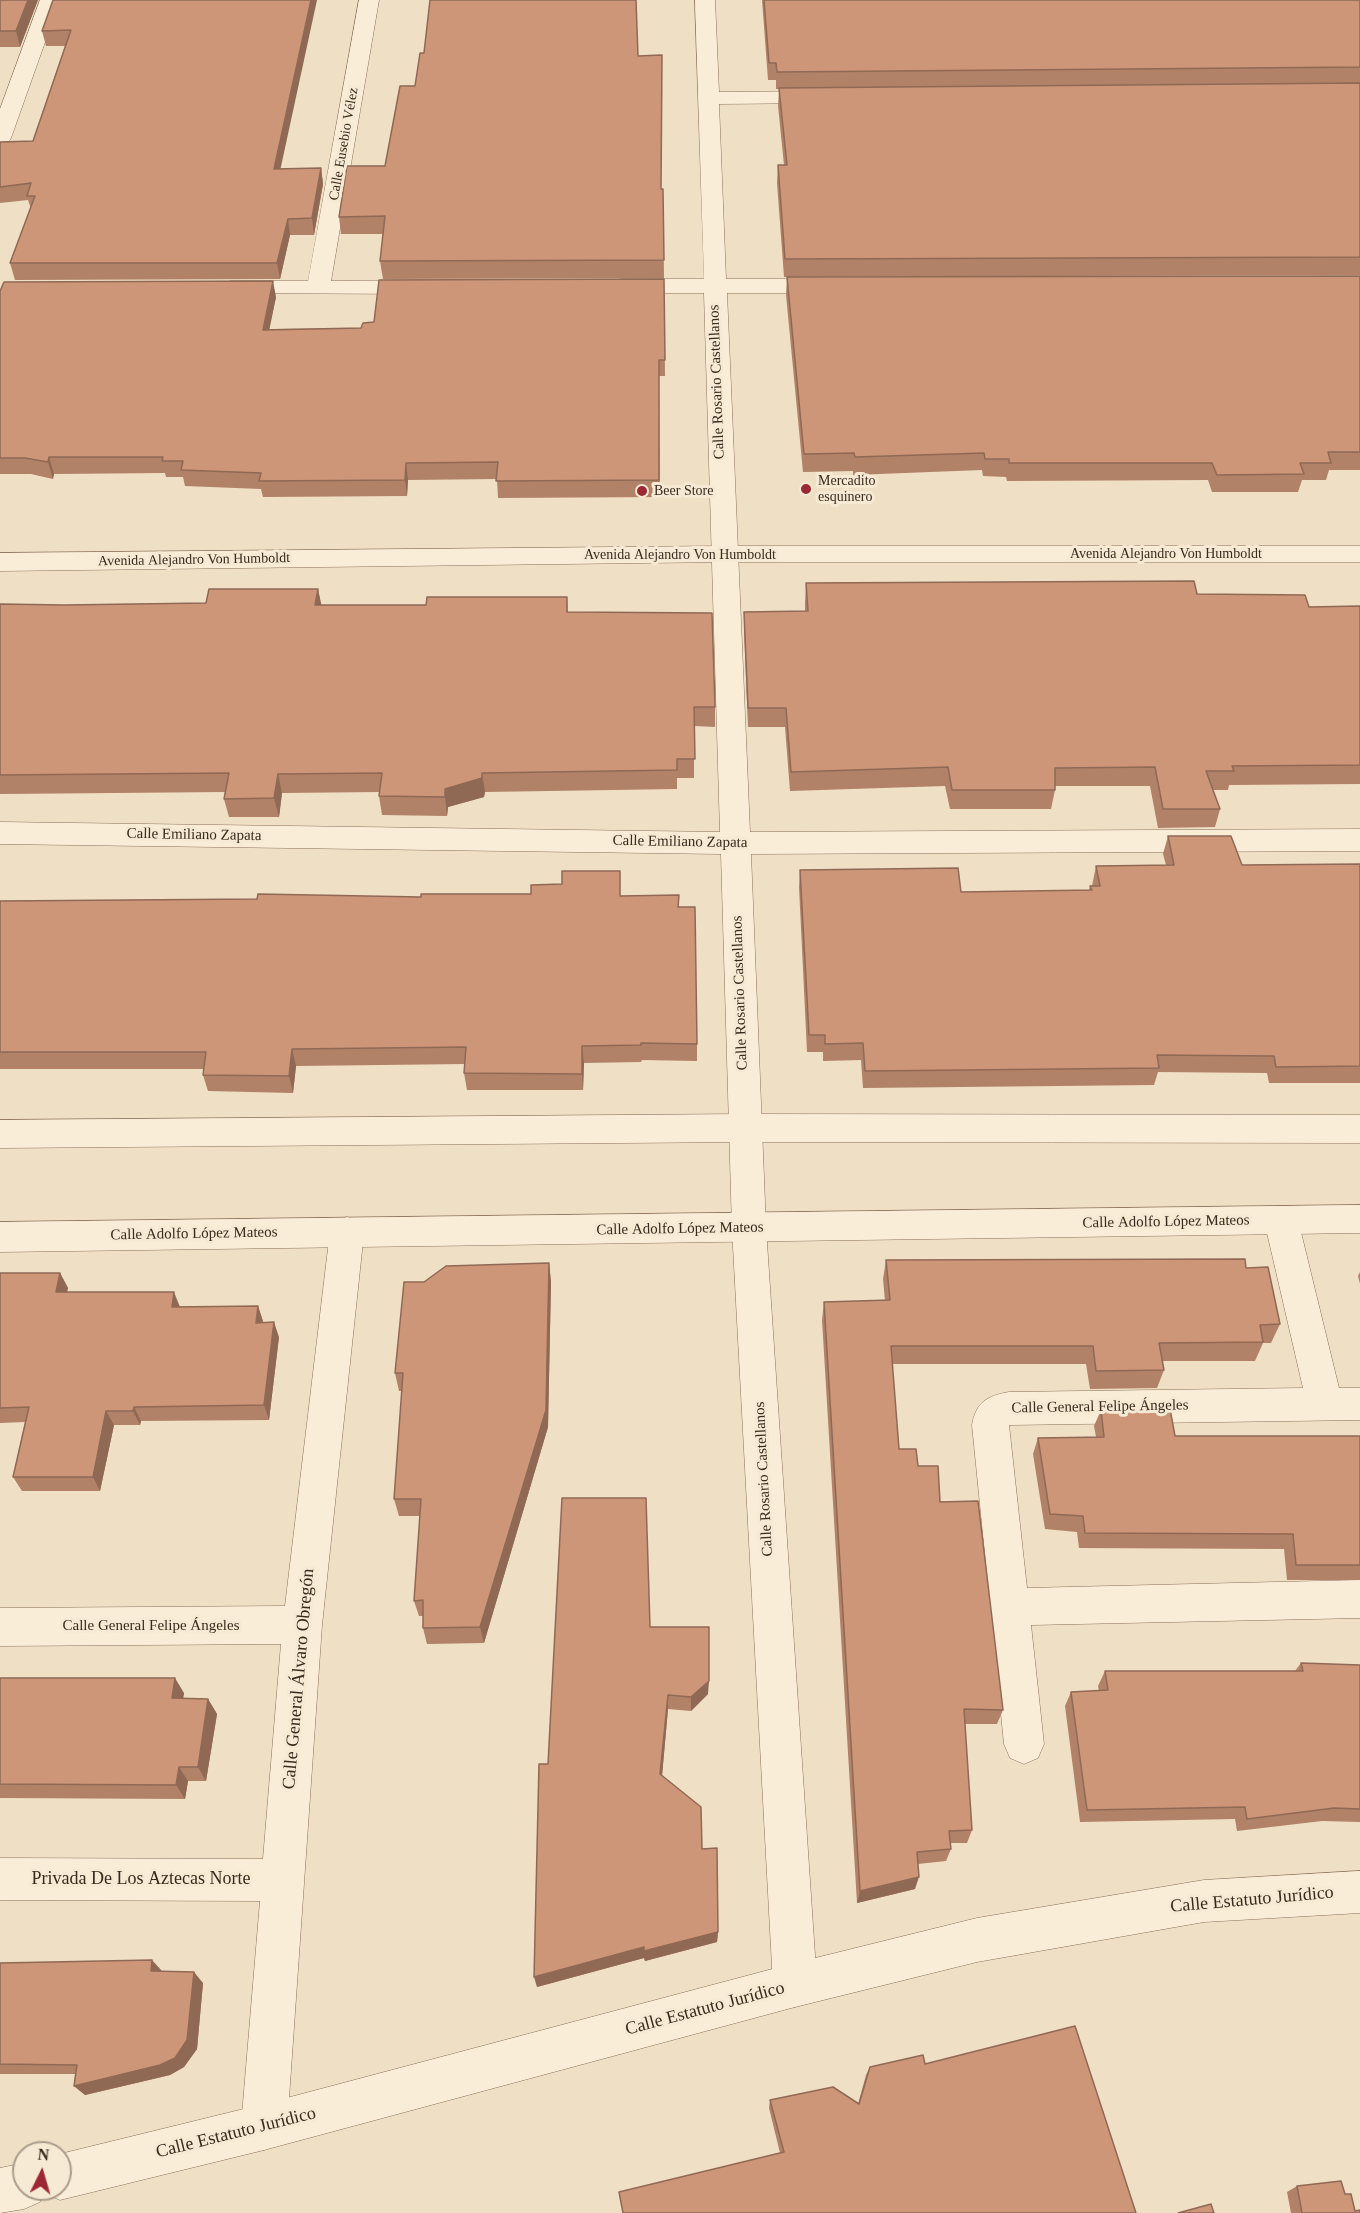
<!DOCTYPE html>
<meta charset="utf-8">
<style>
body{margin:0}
#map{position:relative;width:1360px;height:2213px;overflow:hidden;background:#efdfc4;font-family:"Times New Roman",serif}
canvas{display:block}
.north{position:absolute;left:12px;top:2141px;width:60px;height:60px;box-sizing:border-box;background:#f6ead4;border:2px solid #ab9d8b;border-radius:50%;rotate:5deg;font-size:16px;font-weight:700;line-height:24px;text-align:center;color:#3a2a1e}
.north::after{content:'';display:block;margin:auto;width:21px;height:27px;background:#9b2832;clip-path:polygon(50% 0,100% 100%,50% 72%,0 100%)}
</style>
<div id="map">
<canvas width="1360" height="2213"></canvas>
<div class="north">N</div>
</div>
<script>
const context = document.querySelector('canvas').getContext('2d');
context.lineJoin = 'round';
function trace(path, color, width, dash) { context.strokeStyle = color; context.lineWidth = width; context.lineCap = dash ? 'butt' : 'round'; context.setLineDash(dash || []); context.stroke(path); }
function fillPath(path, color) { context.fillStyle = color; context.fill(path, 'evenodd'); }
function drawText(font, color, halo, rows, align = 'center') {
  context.font = font + ' "Times New Roman",serif'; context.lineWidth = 6; context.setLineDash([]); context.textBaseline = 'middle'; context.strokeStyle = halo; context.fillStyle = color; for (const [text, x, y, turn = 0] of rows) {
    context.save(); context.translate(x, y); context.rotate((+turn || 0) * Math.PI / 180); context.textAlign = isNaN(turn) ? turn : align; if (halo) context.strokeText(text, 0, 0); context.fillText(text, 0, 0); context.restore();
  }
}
const minor = new Path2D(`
 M40,0H60L11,138L8,143L0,144V109Z
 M359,0H379L331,281L422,280L430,282L434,287L430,292L422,294L223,293L219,288L223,283L231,281H308Z
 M695,0H715L719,92L824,91L831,93L834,97L831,101L824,103L719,104L726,279H830L838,281L842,286L838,291L830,293H727L750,832L1360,829V851L751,854L766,1228L817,1985L810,2000L795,2007L780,2000L773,1985L732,1228L721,854L0,844V822L720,832L704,293H621L613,291L609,286L613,281L621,279H704Z
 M1281,1206L1293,1210L1298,1220L1339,1388H1360V1420L1009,1425L1027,1588L1360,1580V1618L1031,1625L1044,1744L1038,1758L1024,1764L1010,1758L1004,1744L972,1425C976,1402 987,1396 1009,1392L1303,1388L1264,1220L1269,1210Z
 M347,1217L359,1222L364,1232L322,1625L287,2127L280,2143L264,2150L248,2143L241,2127L260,1901L0,1900V1858L263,1859L281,1644L0,1646V1608L285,1606L330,1232L335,1222Z`);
const tertiary = new Path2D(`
 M724,546H1360V562H724L0,571V553Z
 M745,1114L1360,1115V1143L745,1142L0,1148V1120Z
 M1360,1205V1233L0,1252V1222Z
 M1360,1871V1913L1204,1922L977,1962L795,2007L264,2150L60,2200L44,2193L40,2202L24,2209L0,2213V2168L24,2163V2189H60V2154L264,2104L795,1963L977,1918L1204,1880Z`);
trace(minor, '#8a705a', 1);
trace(tertiary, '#8a705a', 1);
fillPath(minor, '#faedd8');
fillPath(tertiary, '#faedd8');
fillPath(new Path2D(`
 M0,0H38L20,47H0Z
 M53,0L281,169L321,168L323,184L314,235H290L280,279L15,280L10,263L31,209L28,200L0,203V142L33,141L65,46H46L42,31Z
 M762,0H1360V275L784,277L777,183L778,165H784L778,106L779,89H776V80H768Z
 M638,56L661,189H663L664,278L383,279L380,261L383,234H341L339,217L385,166L415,86Z
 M1360,276V470H1329L1326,480H1302L1298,492H1212L1208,480L1007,481L1006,477L983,476L982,470L853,475V471L803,472L786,295L787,277Z
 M664,279L665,376H659L660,497L498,498L497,479L408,480L407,496L263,497L261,489L185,486L183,477H166L165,473L54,474L53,479L31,474H0V291L276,297L269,329L361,328L374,322Z
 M806,583L1197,594L1309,607L1360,606V784L1229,785L1228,790H1213L1220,809L1215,827L1158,828L1150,786H1055V790L1051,809H950L945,786L790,791L785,727H748L744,631V612L805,611V603Z
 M318,589L321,605H426L567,597L568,612L715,707V727L694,726V778H677V789L485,792L484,797L448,807L447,816L382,815L379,796V792L282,793L279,817H229L224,799L225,792L0,794V604L64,605L206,603Z
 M1168,836L1242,865L1360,864V1083H1269L1267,1073L1158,1072L1154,1085L863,1088L861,1060L823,1061V1052H807L799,887L800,870L961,892L1089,890L1090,886H1092L1096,866L1166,865L1163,854Z
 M679,895V907L697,1044V1061L642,1060L641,1062L584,1063L583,1090H467L464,1073L465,1064L296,1066L293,1093L208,1091L203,1075L204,1069H0V901L621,896Z
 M886,1260L1246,1268L1280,1324L1271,1343H1263L1255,1361H1162L1164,1370L1157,1388L1090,1389L1086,1364H892L899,1449L918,1466L940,1502L1003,1710L997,1724H965L972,1830L967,1843H950L951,1849L946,1861L918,1864L915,1889L857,1903L822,1320L824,1302L885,1301L883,1279Z
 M549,1263L551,1282L548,1427L484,1643L427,1644L423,1628V1616H419L414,1601L420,1516H399L394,1499L402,1391H399L395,1373L424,1282Z
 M1360,1272V1284L1358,1276Z
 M0,1273H60L68,1288L67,1292L179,1307L258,1306L263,1322L279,1337L269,1420L141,1421L140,1425H114L100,1491H22L13,1477L25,1422L0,1423Z
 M1101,1410L1175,1436H1360V1580H1287L1284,1549L1079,1548L1077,1532L1045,1529L1033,1454L1038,1438L1096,1437L1094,1426Z
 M650,1627L708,1694L691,1711L668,1709L662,1776L702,1849L718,1932L717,1942L645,1961L644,1958L537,1987L548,1764Z
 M1301,1663L1360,1665V1822L1322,1821L1237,1831L1235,1819L1080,1822L1065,1706L1071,1692L1099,1691L1098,1686L1105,1671H1295Z
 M0,1678L184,1693L183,1698L208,1699L217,1714L206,1781H188L185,1799L0,1798Z
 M0,1963L162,1971L203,1983L197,2049L184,2067L170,2075L85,2095L74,2086L75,2074H0Z
 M925,2064L1136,2213L780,2153L769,2108L770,2100L858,2104L866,2075L870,2067Z
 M1297,2186L1345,2194L1355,2211L1360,2213H1291L1287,2192Z`), '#b18168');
fillPath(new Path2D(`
 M28,0H38L20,47L16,31Z
 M311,0H317L277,185L274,169Z
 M321,168L323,184L314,235L312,218Z
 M288,219L290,235L280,279L277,263Z
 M273,281L276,297L266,346L263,330Z
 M49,457L54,474L53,479L48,462Z
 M406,463L408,480L407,496L405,480Z
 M318,589L322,608L315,605Z
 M482,773L485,792L484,797L448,807L447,816L445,797V789Z
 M278,774L282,793L279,817L274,798Z
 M582,1046L584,1063L583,1090L582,1074Z
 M292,1049L296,1066L293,1093L289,1076Z
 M549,1263L551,1282L548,1427L484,1643L480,1627Z
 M60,1273L68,1288L63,1307L56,1292Z
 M174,1292L180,1307H172Z
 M258,1306L263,1321L261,1337L256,1323Z
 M274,1322L279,1337L269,1420L264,1405Z
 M134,1407L141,1421L140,1425L133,1411Z
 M106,1411L114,1425L100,1491L93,1477Z
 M175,1678L184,1693L181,1713L172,1698Z
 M709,1681L708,1694L691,1711V1697Z
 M668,1695V1709L661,1787L660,1774Z
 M208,1699L217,1714L206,1781L198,1767Z
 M179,1767L188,1781L185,1799L176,1785Z
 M919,1877L915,1889L857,1903L860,1891Z
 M718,1932L717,1942L645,1961L644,1958L537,1987L534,1977L644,1947Z
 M152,1960L162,1971H151Z
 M194,1972L203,1983L197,2049L184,2067L170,2075L85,2095L74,2086Z`), '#906955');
const building = new Path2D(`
 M0,0H28L16,31H0Z
 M53,0H311L274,169L321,168L312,218L288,219L277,263H10L35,196H27L31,183L0,187V142L33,141L71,30L42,31Z
 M430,0H636L638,56L662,55L661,189H663L664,260L380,261L385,216L339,217L347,166H385L400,86H415L420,53H424Z
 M764,0H1360V67L777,72L776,63H769Z
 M1360,83V257L785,259L778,165H787L779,88Z
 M1360,276V452H1328L1331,463H1300L1304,474L1217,475L1212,463H1009V459H985L984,453L855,457L854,453L804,454L787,277Z
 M664,279L665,360H659V480L496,481L498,462L406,463L405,480L259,481L261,473L181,470L183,461H162L163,457H49L48,462L25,458H0V291L4,282L273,281L263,330L361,328L363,323L374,322L379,280Z
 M1194,581L1197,594L1305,595L1309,607L1360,606V765L1232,766L1234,771H1206L1220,809H1163L1155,767L1055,768V790H952L948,767L791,772L786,708H748L744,612L808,611L806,583Z
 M209,589H318L315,605H426L427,597H567V612L712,613L715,707H694L695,759H677V770L482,773V778L445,789V797L379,796L382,773L278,774L274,798L224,799L229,773L0,775V604L64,605L206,603Z
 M1168,836H1231L1242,865L1360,864V1066L1276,1067L1274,1056L1157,1055L1159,1068L865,1071L863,1043L825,1044V1035H809L800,870L958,868L961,892L1092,890L1090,886H1100L1096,866L1174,865Z
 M562,871H620V896L679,895L678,907H695L697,1044L641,1043V1045L582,1046V1074L464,1073L466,1047L292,1049L289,1076L203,1075L206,1052H0V901L257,899L258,894L421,897V894H531V885L562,884Z
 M1245,1259L1246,1268L1268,1267L1280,1324L1260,1325L1263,1342L1159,1343L1164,1370L1096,1371L1093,1346H891L899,1449H916L918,1466H938L940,1502L978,1501L1003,1710L964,1709L972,1830L949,1831L951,1849L917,1852L919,1877L860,1891L824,1302L890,1300L886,1260Z
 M549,1263L546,1410L480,1627L423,1628V1600L414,1601L421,1499H394L403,1373H395L404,1282H424L446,1266Z
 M0,1273H60L56,1292H174L172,1307L258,1306L256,1323L274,1322L264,1405L134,1407L133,1411H106L93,1477H13L29,1407L0,1408Z
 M1170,1409L1175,1436H1360V1565H1296L1293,1534L1085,1533L1083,1516L1050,1514L1038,1438L1104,1437L1101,1410Z
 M562,1498H646L650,1627H709V1681L691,1697L668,1695L660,1774L701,1807L702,1849L717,1848L718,1932L644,1951V1947L534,1977L539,1764H548Z
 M1301,1663L1360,1665V1809L1334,1808L1247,1819L1245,1807L1087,1810L1071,1692L1108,1690L1105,1671H1303Z
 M0,1678H175L172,1698L208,1699L198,1767H179L176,1785L0,1784Z
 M152,1960L151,1971L194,1972L187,2040L175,2058L160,2065L74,2086L77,2065L0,2064V1963Z
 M1075,2026L1136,2213H623L619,2192L784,2152L770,2100L833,2087L859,2104L870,2067L923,2055L925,2064Z
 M1341,2181L1345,2194H1351L1355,2211L1360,2210V2213H1302L1297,2186Z
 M1211,2204L1214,2213H1178Z`);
fillPath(building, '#ce9679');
trace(building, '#906955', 1.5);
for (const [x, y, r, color] of [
 [806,489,6,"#9b2832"],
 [642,491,6,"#9b2832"]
]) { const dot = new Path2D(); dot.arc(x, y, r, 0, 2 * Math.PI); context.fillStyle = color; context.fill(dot); trace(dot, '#f6ead4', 2); }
drawText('14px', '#3a2a1e', '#f6ead4', [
 ["Calle Eusebio Vélez",344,144,-80],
 ["Avenida Alejandro Von Humboldt",1166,554],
 ["Avenida Alejandro Von Humboldt",680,555],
 ["Avenida Alejandro Von Humboldt",194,560,-1]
]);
drawText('14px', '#3a2a1e', '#f6ead4', [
 ["Mercadito",818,481],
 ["esquinero",818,497],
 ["Beer Store",654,491]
], 'left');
drawText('15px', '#3a2a1e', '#f6ead4', [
 ["Calle Rosario Castellanos",717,382,-92],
 ["Calle Emiliano Zapata",194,835,1],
 ["Calle Emiliano Zapata",680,842,1],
 ["Calle Rosario Castellanos",740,993,-92],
 ["Calle Adolfo López Mateos",1166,1222,-1],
 ["Calle Adolfo López Mateos",680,1229,-1],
 ["Calle Adolfo López Mateos",194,1234,-1],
 ["Calle General Felipe Ángeles",1100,1407,-1],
 ["Calle Rosario Castellanos",764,1479,-93],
 ["Calle General Felipe Ángeles",151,1626]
]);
drawText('18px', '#3a2a1e', '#f6ead4', [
 ["Calle General Álvaro Obregón",299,1679,-85],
 ["Privada De Los Aztecas Norte",141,1879],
 ["Calle Estatuto Jurídico",1252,1900,-5],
 ["Calle Estatuto Jurídico",705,2009,-15],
 ["Calle Estatuto Jurídico",236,2133,-14]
]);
</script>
